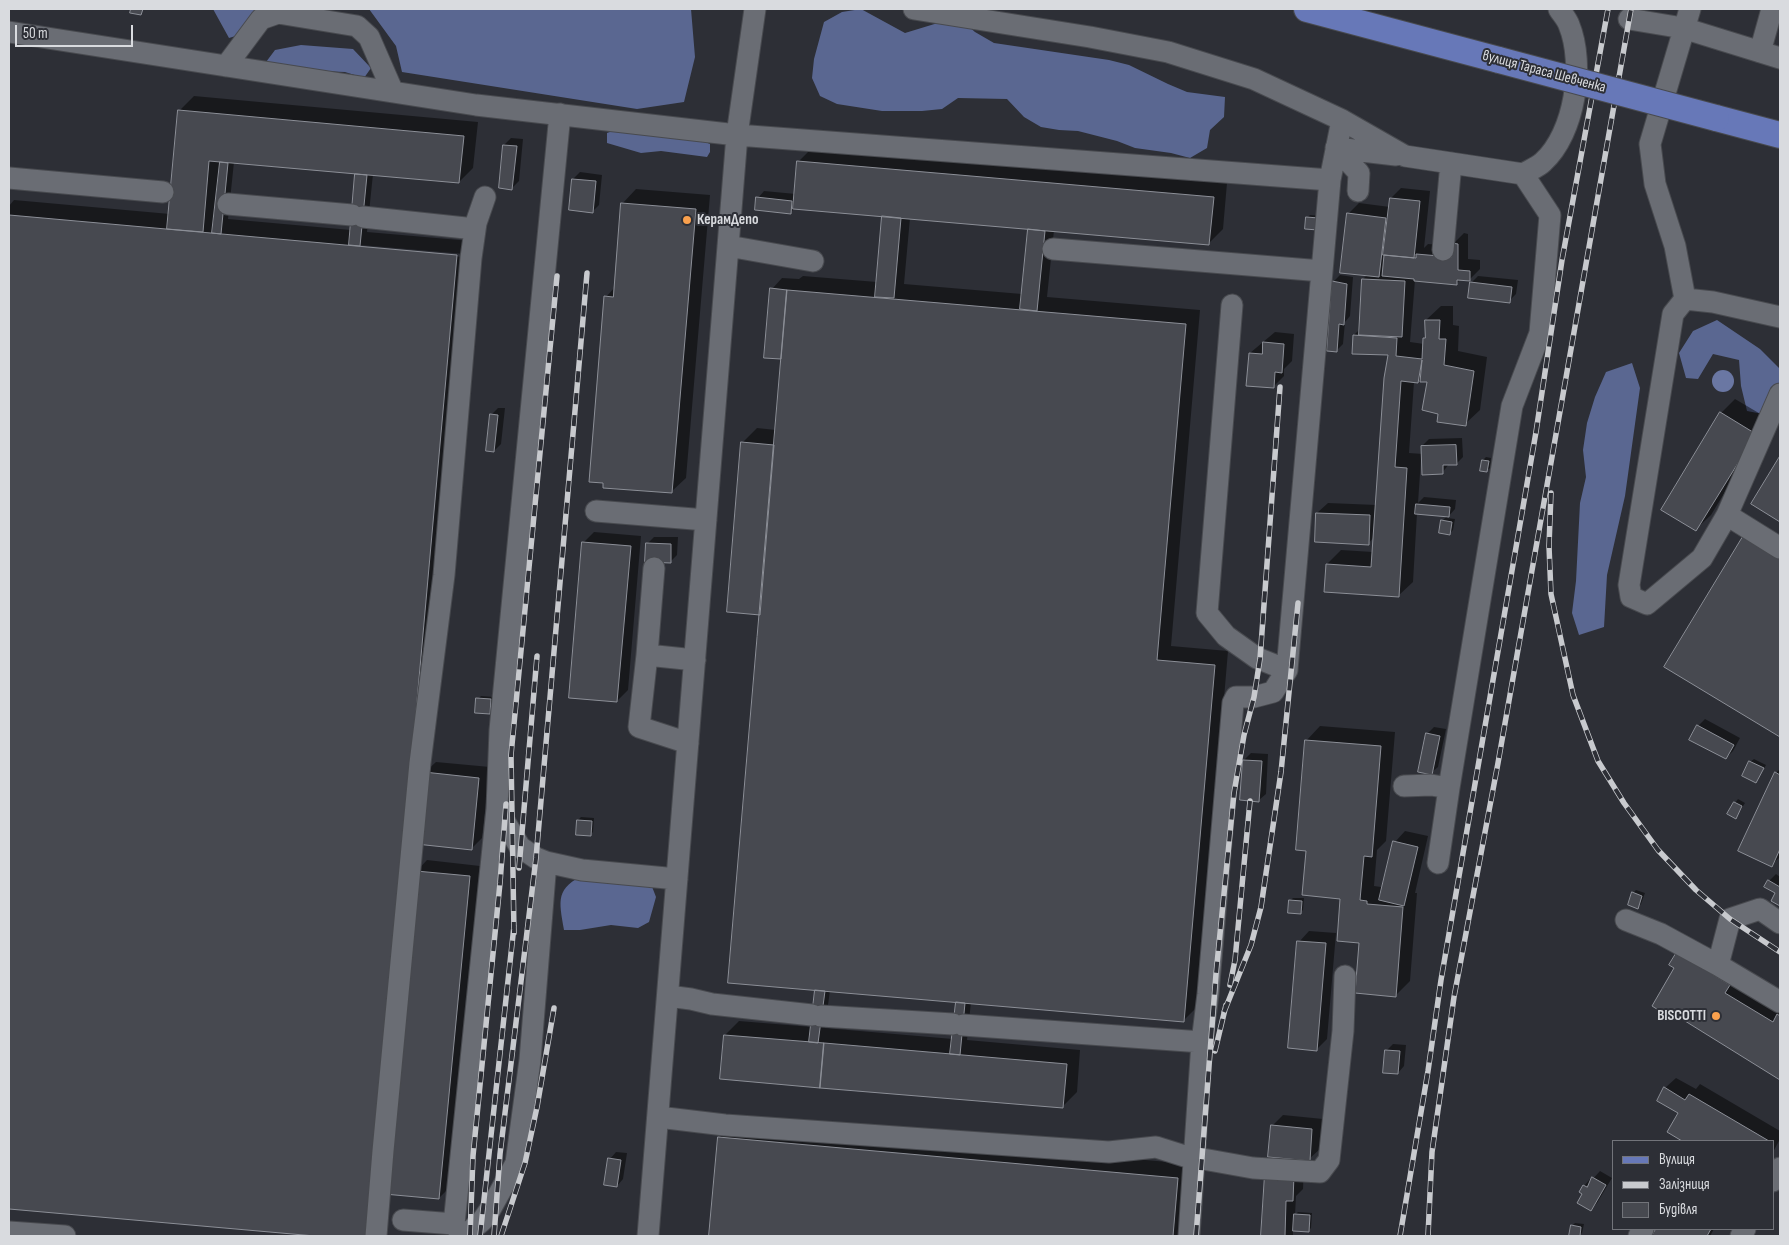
<!DOCTYPE html>
<meta charset="utf-8">
<style>
body{margin:0}
#map{position:relative;width:1789px;height:1245px;overflow:hidden;background:#2d2f36;font-family:"Sofia Sans Condensed",sans-serif}
canvas{display:block}
.frame{position:absolute;inset:0;border:10px solid #d9dbdf;pointer-events:none}
.legend{position:absolute;left:1612px;top:1140px;width:162px;height:90px;box-sizing:border-box;background:#2d2f36;border:1px solid #72747a;margin:0;padding:6px 9px;list-style:none;font-size:15px;color:#d9dbdf}
.legend li{display:flex;align-items:center;gap:10px;height:25px}
.legend b{width:25px;border:1px solid #72747a}
.scale{position:absolute;left:15px;top:25px;width:118px;height:22px;box-sizing:border-box;border:2px solid #d9dbdf;border-top:0;padding-left:6px;font-size:15px;line-height:18px;white-space:nowrap;color:#d9dbdf;-webkit-text-stroke:4px #2d2f36;paint-order:stroke}
</style>
<div id="map">
<canvas width="1789" height="1245"></canvas>
<div class="frame"></div>
<ul class="legend">
<li><b style="height:6px;background:#6778b8"></b>Вулиця</li>
<li><b style="height:6px;background:#c8cace"></b>Залізниця</li>
<li><b style="height:14px;background:#474950"></b>Будівля</li>
</ul>
<div class="scale">50 m</div>
</div>
<script>
const context = document.querySelector('canvas').getContext('2d');
context.lineJoin = 'round';
function fillPath(path, color) { context.fillStyle = color; context.fill(path, 'evenodd'); }
function trace(path, color, width, dash) { context.strokeStyle = color; context.lineWidth = width; context.lineCap = dash ? 'butt' : 'round'; context.setLineDash(dash || []); context.stroke(path); }
function drawText(font, color, halo, rows, align = 'center') {
  context.font = font + ' "Sofia Sans Condensed",sans-serif'; context.lineWidth = 4; context.setLineDash([]); context.textBaseline = 'middle'; context.strokeStyle = halo; context.fillStyle = color; for (const [text, x, y, turn = 0] of rows) {
    context.save(); context.translate(x, y); context.rotate((+turn || 0) * Math.PI / 180); context.textAlign = isNaN(turn) ? turn : align; if (halo) context.strokeText(text, 0, 0); context.fillText(text, 0, 0); context.restore();
  }
}
fillPath(new Path2D(`
 M213,9H273L252,31L229,38Z
 M369,9H691L695,57L684,102L637,109L402,72L396,46Z
 M861,9L905,33L941,22L960,19L975,32L994,43L1109,60L1129,65L1168,84L1187,92L1225,97L1224,117L1210,130L1207,148L1190,158L1171,153L1135,148L1117,141L1078,131L1059,130L1041,127L1024,117L1007,99L958,98L942,109L922,111H882L837,104L820,96L812,78L814,59L824,22L842,12Z
 M301,45L353,49L371,68L364,78L345,72L319,71L266,62L275,50Z
 M618,129L699,139L710,144V152L707,157L661,151L641,153L607,143V133Z
 M1717,320L1760,349L1779,368L1780,374V403L1773,416L1747,411L1741,386L1739,360L1713,354L1698,379L1686,378L1679,353L1693,331Z
 M1632,363L1640,388L1625,496L1607,575L1604,627L1579,635L1572,613L1576,581L1580,503L1586,477L1583,450L1587,423L1595,397L1606,372Z
 M586,874L651,884L656,897L649,922L638,928L611,925L580,930H564C559,900 555,888 586,874Z`), '#5a6791');
fillPath(new Path2D(`
 M1712 381a11 11 0 1 1 22 0a11 11 0 1 1-22 0Z`), '#6a77a3');
fillPath(new Path2D(`
 M194,96L478,122L473,168L459,182L373,174L367,232L471,241L423,774L436,762L490,767L482,838L471,849L417,843L414,874L427,860L480,866L450,1187L439,1198L386,1193L372,1236H329L9,1208V206L14,200L170,214L179,111ZM234,162L357,173L351,230L228,219ZM360,245L464,254L463,257L358,247Z
 M511,138L523,139L519,181L512,188L504,145Z
 M813,147L1227,183L1223,229L1209,243L1054,230L1047,297L1200,310L1171,646L1228,651L1198,1006L1183,1021L971,1002L967,1040L1080,1050L1077,1092L1062,1107L725,1035L739,1021L812,1027L817,989L761,614L742,443L757,428L776,430L782,358L766,356L772,289L782,278L799,279L803,276L877,282L883,215L795,208L790,213L758,198L764,191L796,194L798,162ZM910,218L1029,228L1022,294L904,284ZM830,990L957,1001L953,1039L825,1028Z
 M580,172L602,175L599,205L592,212L573,179Z
 M1401,188L1430,191L1424,248L1428,244L1453,246V244L1464,233L1468,234V259L1480,260V269L1469,280L1461,279L1456,284L1415,280L1410,342L1424,344L1426,337V320L1441,306H1453V325L1459,326L1458,351L1487,357L1480,410L1465,424L1440,413L1429,381L1421,378L1418,382H1414L1409,453L1423,454L1422,446L1429,439L1462,438L1463,457L1456,464H1449L1442,473L1421,459L1418,503L1424,497L1456,500L1455,509L1447,518L1455,519L1453,530L1450,533L1442,521L1447,516L1417,513L1413,582L1398,596L1327,564L1341,550L1373,552L1374,537L1368,544L1317,513L1328,503L1377,505L1390,354L1353,353L1354,335L1360,329L1363,279L1368,274L1348,214L1359,203L1390,207L1391,198Z
 M636,189L710,195L686,478L671,492L606,297L615,287L622,204Z
 M1310,215L1321,216L1320,226L1307,218Z
 M1340,275L1353,277L1350,316L1345,322L1343,344L1337,350L1333,282Z
 M1478,276L1518,280L1516,294L1509,301L1471,283Z
 M1275,332L1294,334L1292,361L1284,369V376L1273,387L1250,353Z
 M1735,399L1769,419L1711,515L1696,529L1721,413Z
 M498,408H505L501,444L494,451L491,415Z
 M1486,457L1491,458L1490,468L1486,471L1483,460Z
 M1780,459V521L1752,504Z
 M594,532L641,536L628,690L617,701L584,542Z
 M654,537H678L677,555L670,562L647,544Z
 M1780,540V735L1665,666Z
 M481,696L494,697L493,710L490,713L478,699Z
 M1705,719L1740,738L1733,751L1726,758L1698,726Z
 M1320,726L1395,732L1386,841L1377,850L1374,886L1381,887V890H1383L1395,842L1405,831L1428,836L1415,893H1417L1410,981L1396,995L1360,942L1342,897L1307,850L1306,741Z
 M1434,727L1446,729L1438,767L1431,773L1427,734Z
 M1251,753L1268,754L1266,794L1259,800L1244,760Z
 M1754,759L1766,765L1756,782L1750,762Z
 M1780,769V857L1771,865L1776,773Z
 M1738,799L1745,803L1736,817L1735,803Z
 M581,817L594,818L593,832L590,835L578,820Z
 M1776,874L1780,877V905L1772,900L1776,893L1769,881Z
 M1636,890L1645,893L1641,904L1638,907L1633,893Z
 M1293,898H1304L1303,910L1300,913L1290,901Z
 M1309,931L1336,933L1327,1039L1316,1050L1299,942Z
 M1678,953L1780,1004V1078L1677,1015L1676,967Z
 M1393,1044L1406,1045L1404,1066L1398,1073L1386,1051Z
 M1676,1078L1696,1089L1700,1084L1780,1131V1139L1773,1152V1141H1684L1668,1132L1680,1113L1665,1088Z
 M1283,1115L1323,1119L1320,1149L1309,1159L1272,1126Z
 M733,1124L1191,1164L1185,1236H710L719,1138Z
 M616,1152L627,1153L623,1179L617,1186L610,1159Z
 M1304,1165L1303,1189L1296,1196L1295,1215L1298,1212L1312,1213L1311,1228L1308,1231L1293,1230V1236H1261L1266,1174Z
 M1600,1171L1612,1178L1597,1203L1591,1210L1584,1193V1186L1590,1179L1592,1180Z
 M1575,1223L1584,1224L1582,1233L1579,1236L1570,1235L1572,1226Z
 M1657,1229H1714L1710,1236H1653Z`), '#0007');
const building = new Path2D(`
 M131,9H143L141,15L130,13Z
 M178,110L464,136L459,183L209,161L203,232L167,229Z
 M503,145L517,146L512,190L499,188Z
 M797,161L1214,197L1209,245L793,209Z
 M220,162L228,163L221,234L212,233Z
 M355,174L367,175L360,246L349,245Z
 M572,179L596,181L593,213L569,210Z
 M756,197L792,201L791,214L755,210Z
 M1390,198L1420,201L1414,258L1383,255Z
 M621,203L696,209L672,493L603,488V483L589,482L604,296L613,297Z
 M1347,213L1386,218L1379,277L1340,273Z
 M9,215L457,255L369,1236H315L9,1209Z
 M882,216L901,218L894,298L875,297Z
 M1306,217L1319,218L1318,230L1305,229Z
 M1028,229L1045,231L1037,311L1020,309Z
 M1452,243L1458,244V270L1470,271V281L1457,280V285L1414,281V279L1382,276L1384,255L1416,258V254L1451,257Z
 M1362,279L1405,281L1402,337L1359,335Z
 M1332,281L1347,284L1344,325L1339,324L1337,352L1327,351Z
 M1470,282L1512,287L1510,303L1468,298Z
 M770,288L787,290L781,359L764,358Z
 M787,290L1186,324L1157,660L1215,665L1184,1022L728,983Z
 M1425,320H1440L1439,339H1446L1444,365L1474,371L1466,426L1437,422L1438,414L1422,410L1427,382H1420L1422,360L1418,383L1401,381L1395,467L1407,468L1399,597L1324,592L1326,564L1371,567L1384,378L1388,355L1352,354L1353,335L1397,338L1396,356L1422,359L1423,338H1425Z
 M1263,342L1284,344L1282,373L1275,372L1274,388L1246,386L1249,353L1262,354Z
 M1720,412L1756,434L1696,531L1661,510Z
 M490,414L498,415L494,452L486,451Z
 M741,442L774,445L760,615L727,612Z
 M1456,445L1457,465H1443V474L1422,475L1421,446Z
 M1780,456V522L1751,504Z
 M1482,460L1489,461L1487,472L1480,471Z
 M1416,504L1450,507L1449,517L1415,514Z
 M1316,513L1370,515L1369,545L1315,542Z
 M1441,520L1452,522L1450,535L1439,533Z
 M1744,535L1780,557V737L1664,667Z
 M582,542L631,546L617,702L569,698Z
 M646,543L671,544V563L645,562Z
 M476,698L491,699L490,714L475,713Z
 M1697,725L1734,745L1726,759L1689,740Z
 M1426,733L1440,736L1432,775L1418,772Z
 M1305,740L1381,746L1372,857L1364,856L1360,900L1367,901V904L1403,907L1396,997L1355,993L1359,943L1337,941L1340,899L1302,895L1306,851L1296,850Z
 M1243,760L1262,761L1259,802L1240,800Z
 M1749,761L1764,768L1756,783L1742,776Z
 M424,772L479,778L472,850L416,844Z
 M1775,772L1780,775V849L1772,867L1738,851Z
 M1734,802L1742,806L1736,819L1727,814Z
 M577,820L592,821L591,836L576,835Z
 M1393,841L1418,847L1404,906L1379,900Z
 M416,871L470,876L439,1199L384,1194Z
 M1768,880L1780,887V906L1771,901L1775,893L1764,887Z
 M1632,892L1642,896L1638,909L1628,905Z
 M1289,900L1302,901L1301,914L1288,913Z
 M1297,941L1326,943L1317,1051L1288,1048Z
 M1677,952L1730,985L1725,993L1773,1022L1777,1014L1780,1016V1080L1677,1016L1674,1020L1652,1006L1674,968L1669,965Z
 M815,990L825,991L818,1043L809,1042Z
 M956,1002L965,1003L960,1055L950,1054Z
 M724,1035L824,1043L820,1088L720,1079Z
 M824,1043L1067,1064L1063,1108L820,1088Z
 M1385,1050L1400,1051L1398,1074L1383,1073Z
 M1664,1087L1685,1100L1689,1094L1769,1141H1682L1667,1132L1678,1113L1657,1101Z
 M1271,1125L1312,1129L1310,1161L1268,1157Z
 M718,1137L1178,1178L1173,1236H709Z
 M608,1158L621,1160L617,1187L604,1185Z
 M1265,1174L1294,1175L1293,1201H1286L1285,1236H1261Z
 M1592,1177L1606,1185L1591,1211L1577,1203L1582,1194L1579,1192L1583,1185L1587,1187Z
 M1294,1214L1310,1215L1309,1232L1293,1231Z
 M1571,1225L1581,1227L1580,1236H1569Z
 M1656,1229H1711L1707,1236H1652Z`);
fillPath(building, '#474950');
trace(building, '#8c8f97', 1);
const minor = new Path2D(`
 M914,9L1090,37L1168,52L1254,79L1342,120L1405,156L1523,174C1530,170 1538,167 1543,162C1575,133 1585,64 1569,25C1567,19 1562,14 1559,9
 M1629,19L1683,28L1780,58
 M9,32L476,105L737,135L1330,180
 M1760,52L1772,9
 M226,66L261,19L278,13L357,26L369,37L393,92
 M1336,148L1396,155
 M1336,148L1359,173L1358,191
 M9,178L163,192
 M228,204L352,215
 M363,217L475,229
 M728,246L813,261
 M1053,249L1322,271
 M1443,250L1451,163
 M1685,299L1675,246L1655,184L1650,144L1690,9
 M1232,305L1207,613L1226,636L1257,658L1287,670
 M1780,317L1713,302L1685,299L1673,314L1629,585L1631,597L1647,604L1702,558L1727,515L1780,394
 M596,511L706,520
 M1727,515L1780,548
 M654,568L647,655L695,660
 M647,655L639,727L688,743
 M1404,786L1431,785L1449,788L1512,406L1540,333L1550,215L1523,174
 M546,862L582,870L677,879
 M1438,863L1449,788
 M1626,920L1661,934L1718,965L1780,1002
 M1718,965L1730,919L1760,909L1780,923
 M668,996L691,999L712,1004L812,1015
 M821,1016L953,1024
 M963,1025L1202,1042
 M658,1117L725,1125L1109,1152L1156,1147L1194,1159H1203L1253,1168L1320,1172L1329,1160L1343,1031L1345,976
 M1773,1181L1780,1168
 M403,1220L454,1224L462,1235
 M454,1224L497,809
 M9,1232L65,1236
 M376,1236L383,1151L420,763L444,575L471,258L476,223L485,197
 M464,1236L482,1221L491,1208L516,1163L530,1060L546,862L536,858L520,847L497,809L500,730L560,114
 M648,1236L737,135L755,9
 M1189,1236L1202,1042L1208,994L1233,703L1236,697H1254L1273,692L1287,670L1330,180L1342,120
 M1639,1236L1643,1229
 M1741,1236L1745,1229`);
const major = new Path2D(`
 M1307,9L1499,60
 M1716,118L1780,135`);
trace(minor, '#484a4f', 23);
trace(major, '#484a4f', 28);
trace(minor, '#6a6d74', 21);
trace(major, '#6778b8', 26);
const rail = new Path2D(`
 M1551,493L1549,546L1551,594L1573,695L1598,761L1624,803L1658,850L1696,890L1730,919L1780,952
 M519,868L537,656
 M514,933L511,755L557,276
 M1230,985L1235,960L1250,801
 M1224,1012L1251,945L1261,907L1281,772L1298,603
 M1215,1051L1226,1005
 M470,1236L473,1156L500,883L506,804
 M480,1236L514,926
 M494,1236L500,1154L536,858L587,273
 M501,1236L525,1163L537,1107L554,1008
 M1196,1236L1216,974L1234,793L1244,735L1254,697L1260,659L1280,387
 M1400,1236L1428,1071L1441,980L1536,432L1562,260L1608,9
 M1428,1236L1432,1152L1454,997L1498,763L1631,9`);
trace(rail, '#c8cace', 5.5);
trace(rail, '#2d2f36', 4, [11]);
const majorBridge = new Path2D(`
 M1499,60L1716,118`);
trace(majorBridge, '#484a4f', 28, []);
trace(majorBridge, '#6778b8', 26);
for (const [x, y, r, color] of [
 [687,220,5,"#f9a04d"],
 [1716,1016,5,"#f9a04d"]
]) { const dot = new Path2D(); dot.arc(x, y, r, 0, 2 * Math.PI); context.fillStyle = color; context.fill(dot); trace(dot, '#2d2f36', 2); }
drawText('15px', '#d9dbdf', '#2d2f36', [
 ["вулиця Тараса Шевченка",1544,72,15]
]);
drawText('bold 15px', '#d9dbdf', '#2d2f36', [
 ["КерамДепо",697,220],
 ["BISCOTTI",1706,1016,"right"]
], 'left');
</script>
